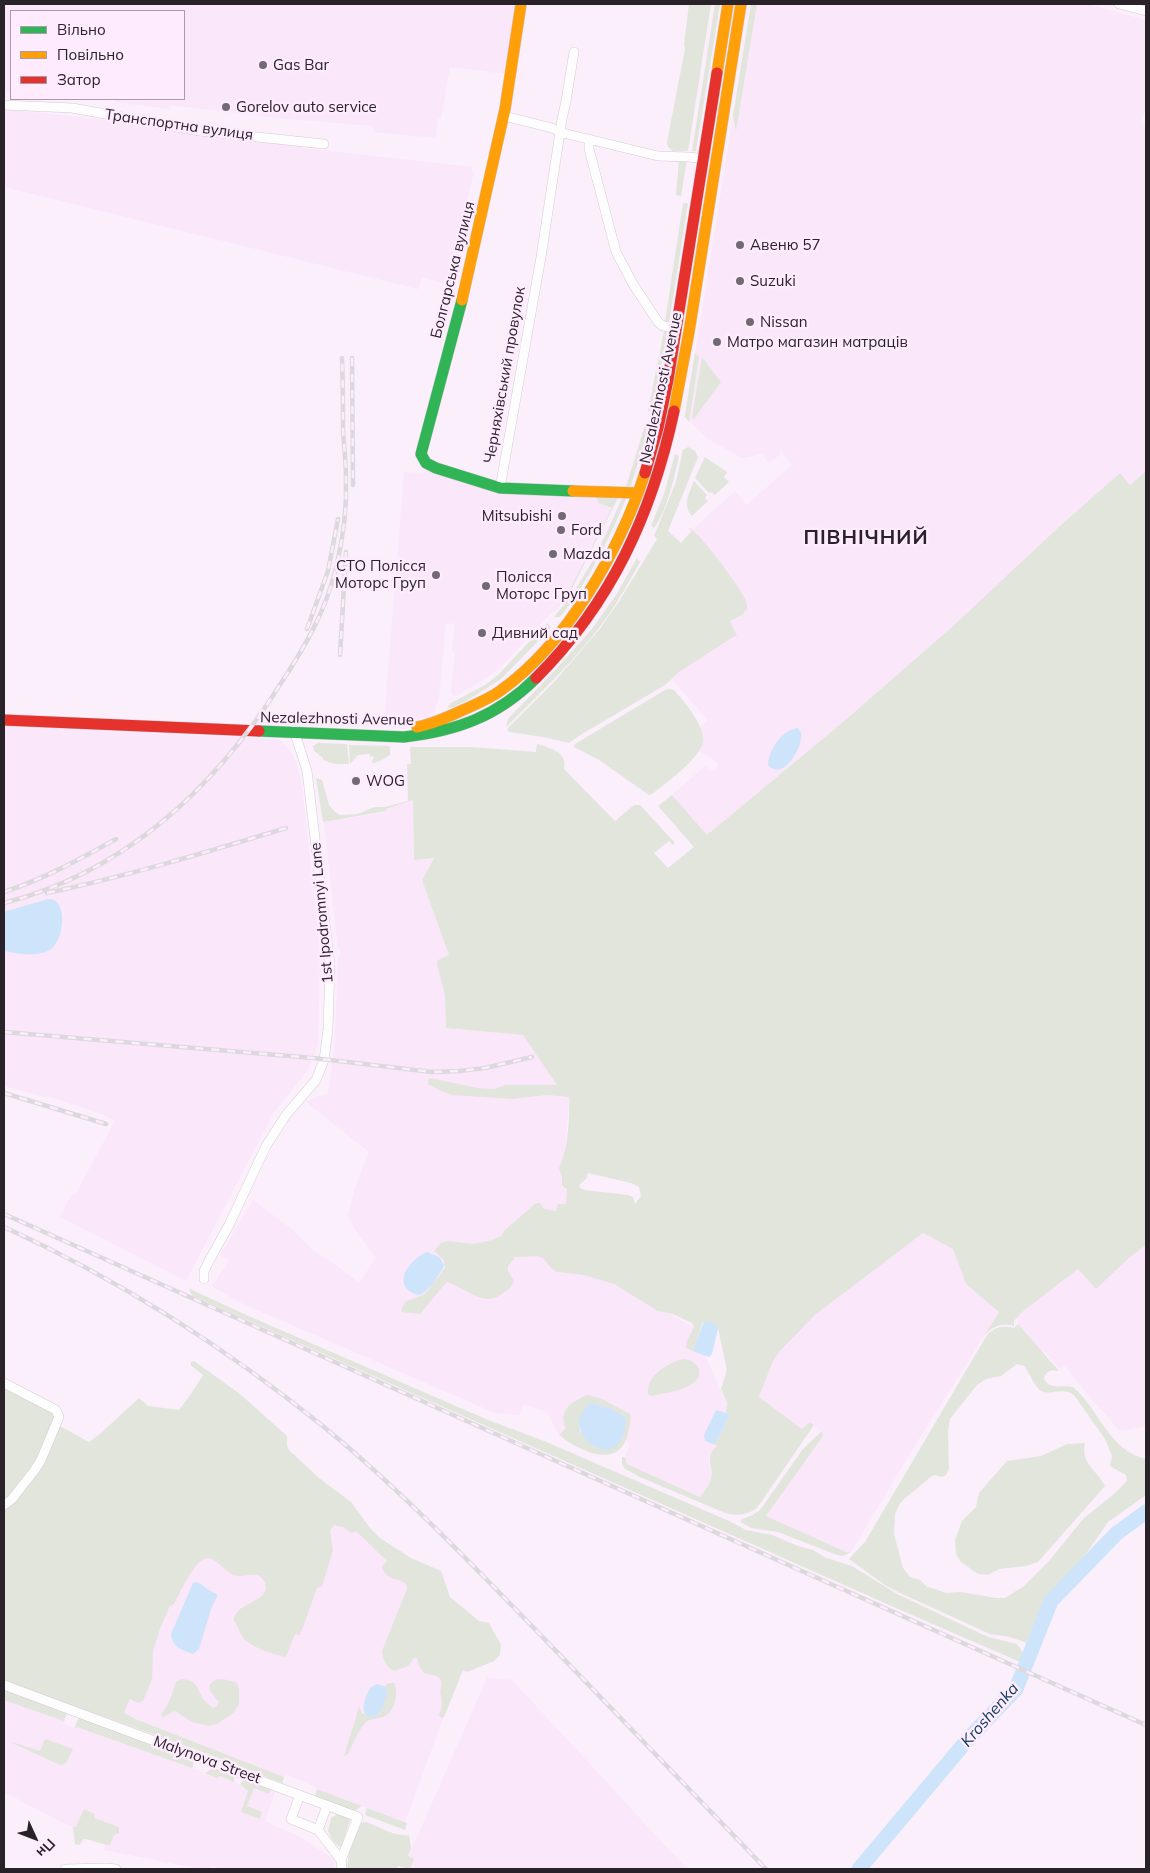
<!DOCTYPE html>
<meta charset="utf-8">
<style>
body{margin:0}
#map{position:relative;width:1150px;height:1873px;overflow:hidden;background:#faeffa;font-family:Mulish,sans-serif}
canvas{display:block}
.frame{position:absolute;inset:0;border:5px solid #292229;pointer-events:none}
.legend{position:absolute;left:10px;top:10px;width:175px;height:90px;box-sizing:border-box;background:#feebfe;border:1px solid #a99ba9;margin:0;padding:6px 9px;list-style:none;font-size:15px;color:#292229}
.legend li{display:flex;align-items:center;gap:10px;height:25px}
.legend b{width:25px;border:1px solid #a99ba9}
.north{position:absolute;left:10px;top:1813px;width:50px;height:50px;-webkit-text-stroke:4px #feebfe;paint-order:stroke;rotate:133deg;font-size:14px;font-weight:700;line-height:20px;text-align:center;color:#292229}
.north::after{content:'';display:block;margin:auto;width:18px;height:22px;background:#292229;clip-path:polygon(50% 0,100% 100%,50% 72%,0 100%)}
</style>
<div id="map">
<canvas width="1150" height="1873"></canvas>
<div class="frame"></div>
<ul class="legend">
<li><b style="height:6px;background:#30b455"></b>Вільно</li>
<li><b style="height:6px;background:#ff9f0a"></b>Повільно</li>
<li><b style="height:6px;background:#e5322d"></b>Затор</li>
</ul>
<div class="north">Пн</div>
</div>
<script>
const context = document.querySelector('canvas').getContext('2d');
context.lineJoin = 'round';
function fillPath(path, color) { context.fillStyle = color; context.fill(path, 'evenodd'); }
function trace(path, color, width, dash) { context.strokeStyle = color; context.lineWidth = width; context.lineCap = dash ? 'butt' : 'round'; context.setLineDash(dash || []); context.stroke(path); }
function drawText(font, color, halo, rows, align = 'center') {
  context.font = font + ' Mulish,sans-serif'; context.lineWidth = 5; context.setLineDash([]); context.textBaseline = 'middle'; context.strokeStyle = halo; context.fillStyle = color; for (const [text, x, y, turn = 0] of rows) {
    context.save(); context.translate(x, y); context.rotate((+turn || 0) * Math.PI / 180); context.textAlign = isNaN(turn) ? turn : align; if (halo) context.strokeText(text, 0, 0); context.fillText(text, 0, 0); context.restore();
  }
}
fillPath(new Path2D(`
 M4,4H516L505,74L450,67L441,119L438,118L436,138L373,132V126L276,118L170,105L169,109L114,102L115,99H184V11H11V92H4Z
 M751,4H1086L1146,20V108L1140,122L1146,125V471L1130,485L1120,473L1061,525L952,627L843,722L707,835L672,795L705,766L711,772L719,766L714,760L699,751L703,743V736L699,728L708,720L672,679L665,685L582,734L569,743L544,737L540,738L514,730L691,531L688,528L693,529L735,491L747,505L792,465L781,451L780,452L781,454L769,463L762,454L742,458L708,439L685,417Z
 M4,109L134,123L233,141L235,137L301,146L302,148L472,167L471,171L474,172L446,284L422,277L418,289L4,187Z
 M425,470L442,474L619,496L569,594L497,671L457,696L453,695L451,691L455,652L452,650L455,624L446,623L439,698L433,715L407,721L384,723L404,472L421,473Z
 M4,726L274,739L279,740L285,745L292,754L297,765L302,786L318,932L320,958L318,1044L308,1070L274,1112L186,1281L60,1217L71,1195H75L115,1121L102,1114L53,1098L33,1094L4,1086Z
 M413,800L414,860L434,857L422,880L450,956L438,960L437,965L445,995L446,1028L523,1035L557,1085L570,1091L561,1187L568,1188L596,1275L692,1326L732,1416L709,1459L712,1478L701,1497L627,1464L625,1457L630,1443L626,1441L621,1448L609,1455L592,1453L584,1450L559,1435L547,1412L523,1404L519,1415L495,1413L239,1302L212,1286L229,1261L220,1255L253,1200L293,1230L315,1252L333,1263L359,1283L376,1258L356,1231L348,1216L354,1191L369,1152L306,1102L317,1096L328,1094L335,1040L338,959L340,955V950L338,948L324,822L386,812V809Z
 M923,1233L953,1249L966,1284L999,1312L914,1447L851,1552L846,1553L766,1516L823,1432L810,1422L803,1430L759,1397L773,1361L779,1352L815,1315Z
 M1146,1245V1426L1122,1431L1118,1429L1084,1390L1065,1366L1059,1369L1044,1351H1040L1018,1324L1017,1317L1078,1269L1096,1289L1129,1258Z
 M344,1518L473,1646L445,1713L405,1822L317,1789L315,1787L300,1780L287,1775L284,1777L124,1714L153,1644L197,1549Z
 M487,1678L512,1680L687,1869H403Z
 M4,1689L67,1712L64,1724L74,1728L79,1717L194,1762L192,1768L205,1773L215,1767L234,1775V1782L240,1784L244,1780L271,1788L275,1793L265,1821L302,1838L335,1860L334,1869H222L212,1866L210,1869H201L104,1850L105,1845L85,1838L83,1839L80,1845L75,1844L73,1835L76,1828L65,1824L4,1792Z`), '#fae7fa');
fillPath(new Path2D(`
 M689,4H711L688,151H673L668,147L667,142L685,49L684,44Z
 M715,4H720L696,151H692Z
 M751,4H757L736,131L733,116Z
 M679,160H687L681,196L676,195Z
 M683,203H688L669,323L665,322Z
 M664,331H668L652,412L648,411Z
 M695,353L699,357L689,422L685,417V414Z
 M702,357L721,382L693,420L692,417Z
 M645,425L649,426L631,486L626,487Z
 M688,447L695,451L698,457L668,531L681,543L692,531L688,528C698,529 742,590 746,601C747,605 747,605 747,609L742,615L730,621L737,636L733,637L679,672L665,685L582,734L569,743L544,737L509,732L507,729L555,681L599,630L620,600L657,539L654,536L676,482L683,450Z
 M675,454L679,456C674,478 667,511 654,528L651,526L664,494Z
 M705,457L727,472L724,477L729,482L715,495L711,492L709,493L695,478Z
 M1146,471V1245L1129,1258L1096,1289L1078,1269L1020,1314L1014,1321V1326C1001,1322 992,1327 984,1336L999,1312L966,1284L953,1249L923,1233L815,1315L779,1352L773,1361L759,1397L802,1429L810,1422L814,1425L757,1508C748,1515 736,1516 725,1513L640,1477L625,1469L622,1464V1457H625L627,1464L700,1497C704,1492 709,1485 711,1479C715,1467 703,1458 717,1446L713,1444L717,1441L730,1414L726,1412L727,1403L721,1389L727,1370L718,1328L703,1322L694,1349L695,1352L686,1348C685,1341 692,1333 694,1326L692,1323L673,1314L658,1311L614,1284L584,1275L557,1272L551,1268L543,1258L537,1256L515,1257L512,1261L508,1266V1271L514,1281C512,1287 508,1290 503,1293C484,1309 466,1288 447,1282L444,1285L420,1314L402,1312L401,1310L405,1302L423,1295L427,1291L445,1268L444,1260L434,1251L441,1243L447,1241L474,1244L492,1240L501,1236L505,1230L536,1203H540L544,1209L556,1211L558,1204H566L567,1189L562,1186V1177L559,1168C568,1151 570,1117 569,1097L547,1095L512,1099L452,1095L441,1091L428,1084V1080L430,1078L478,1088L494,1089L505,1085H557L523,1035L446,1028L445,995L437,965L438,960L449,955L422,880L434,858L414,860L413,800L386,809V811L323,822L316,778L322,780L329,805L335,812L340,815L358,814L374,807H385L408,801L407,764H411L410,747H471L536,752L537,744C550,748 568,752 564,769L615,821L634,805H640L675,843L673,845L669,841L654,853L668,868L694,847L658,806L672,795L707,835L843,722L952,627L1061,525L1120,473L1130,485ZM588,1173L631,1183L639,1187L641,1196L635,1204L633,1197L628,1195L585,1190L580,1188L579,1185L586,1179Z
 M694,481L707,495L705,498L708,501L692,516C682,505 689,494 694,481Z
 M597,496H619L569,594L552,614L568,593L612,508L599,503L597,500Z
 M623,496L627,497C609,539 589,581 560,617H554C585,582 604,539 623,496Z
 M637,558L640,562C630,580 619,600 607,617C578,658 541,692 506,727L508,719L557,668L591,630L616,595Z
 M547,623L550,626V629L501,679L466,701L454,707L447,708L451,703L485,685L498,675Z
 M670,689L674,690C685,703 704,724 703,741C702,757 665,784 652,794L649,795L599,760L574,747L575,744L665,690Z
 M318,743L347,744L349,764H335L323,760V758L314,751L313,746Z
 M349,745L389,746L390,749V755L380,761L373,763L372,762L374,756L370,757V754L358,755L350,764Z
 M190,1289L244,1314L488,1420L544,1441L729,1521L746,1530L772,1535L798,1546L813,1550L826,1558L852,1566L897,1594L988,1637L1017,1644L1026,1657L1023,1661H1018L905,1612L200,1299L193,1296L189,1290Z
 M1018,1324L1059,1371C1051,1370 1046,1370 1044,1379C1051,1391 1062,1384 1073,1387C1100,1410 1108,1450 1146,1459V1495L1108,1522L1049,1607L1043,1629L1035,1641L1030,1644L1010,1637L990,1634L898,1592L885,1585L849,1559L865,1542L987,1335C995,1327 1002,1325 1014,1328ZM1017,1364L1024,1366C1030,1373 1034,1386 1040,1390C1049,1397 1062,1386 1074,1395L1105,1439L1112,1456L1110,1466L1126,1475L1127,1481L1114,1494L1084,1518L1048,1562L1024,1586L1005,1598H996L961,1592L946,1593L932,1588L927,1587L920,1580L910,1577L903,1568L894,1534L895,1514L899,1505L904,1499L932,1476L935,1475L941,1477L946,1475L949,1469L948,1431L950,1419L977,1385L986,1379L1001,1376Z
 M683,1359C690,1360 697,1362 699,1370C703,1389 664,1393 651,1396L648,1394C646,1375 668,1363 683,1359Z
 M194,1361L240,1394L287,1436V1446L289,1450L319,1478L351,1502L370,1528L380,1538L411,1558L441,1571L450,1597L479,1621L489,1623L501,1645L500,1655L494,1661L467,1672L463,1670L444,1717L441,1718L439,1715C442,1708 442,1703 441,1696C439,1691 443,1685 441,1680C434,1669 422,1683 417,1658H414L408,1666L395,1671C387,1668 383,1660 382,1651L407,1589L406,1584C396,1577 389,1582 382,1568L383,1565L387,1561L356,1531L351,1533L343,1527L334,1525L330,1530L333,1551L322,1586L317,1588L300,1635L295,1634L286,1657C276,1655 252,1648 244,1639C240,1634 238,1626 234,1621C233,1602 272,1603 265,1583C259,1568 244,1579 234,1575C224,1572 215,1554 204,1559C194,1563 179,1594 174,1604L170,1606L160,1629L153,1651L152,1679L143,1701L138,1703L130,1699L124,1713L138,1720L284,1777L282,1783L208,1754L4,1681V1384L50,1410L60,1426L89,1442L100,1434L139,1398L148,1406L179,1410L191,1394L203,1375L191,1365V1362Z
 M587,1395L602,1399L630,1414C632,1421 629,1429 627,1436C618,1471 576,1449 559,1435L566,1428C558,1411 571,1402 587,1395ZM592,1403L612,1409L625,1417L626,1420L622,1439L580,1432L579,1418Z
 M822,1431L823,1436L766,1516L846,1552H851L842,1556L837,1555L778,1532L751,1528L741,1522L742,1519L751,1516L760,1510L803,1449Z
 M1085,1443C1080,1463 1097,1470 1105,1486L1038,1562L1026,1566L999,1569L988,1575L978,1574L961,1562L956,1554L955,1540L962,1521L976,1507L979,1493L1007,1461L1041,1456L1067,1444Z
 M182,1679C200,1681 196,1689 204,1700C206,1703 211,1706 213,1708L217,1706L219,1702L210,1691L209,1686C214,1675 228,1680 237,1683L239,1690V1704L233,1713L217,1724L209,1726L192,1722L175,1711L163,1717L161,1715L169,1702L176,1682Z
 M389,1683H394C399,1692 395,1711 385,1716C379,1719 371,1718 366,1722C358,1730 353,1744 348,1754L344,1756L359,1707L362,1713L368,1716L379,1714L387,1691L385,1686Z
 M4,1689L67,1712L64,1721L4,1700Z
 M79,1717L194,1762L192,1768L77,1727L74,1729Z
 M45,1739L73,1749L66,1763L60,1765L12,1743V1742L40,1751Z
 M215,1767L234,1775V1782L220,1776L217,1778L205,1773Z
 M244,1780L271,1788L269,1794L254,1788L247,1806L262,1812L260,1819L241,1812L248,1791L240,1784Z
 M317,1789L362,1806L356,1810H351L315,1796Z
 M367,1808L407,1823L405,1830L365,1815Z
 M84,1809L95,1814L94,1818L119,1827V1833L114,1835L110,1845C101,1845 92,1839 83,1839L80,1845L75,1844L73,1827H76Z
 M337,1814L349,1818L350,1820L342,1845L340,1847L333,1841L328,1831L331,1818Z
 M365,1822C379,1826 394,1837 409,1835L411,1849L408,1856L414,1859L410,1869L398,1866L397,1869H347L349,1851L361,1823Z`), '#e2e5dc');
fillPath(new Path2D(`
 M798,728L801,732C804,747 783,782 768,765C769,749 782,730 798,728Z
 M48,899C69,898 64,941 50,950C38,957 17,954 4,951V912Z
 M427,1252L439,1257L444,1265L443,1268L431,1286L422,1294L418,1295C389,1286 410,1259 427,1252Z
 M704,1321L715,1324L718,1328L712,1354L709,1357L695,1352L694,1349Z
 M592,1403L612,1409L625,1417C627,1422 625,1427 624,1432C616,1466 577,1445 579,1418L587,1406Z
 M716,1410L730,1414L717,1441L713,1444L705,1441L704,1435Z
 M196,1582C204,1585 208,1591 217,1594V1596L211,1609L199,1649L193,1654C182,1650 172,1647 171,1634L193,1583Z
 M377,1684L386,1687C388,1693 386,1697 384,1702C383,1706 382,1710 379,1713C375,1719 365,1718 364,1711C362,1704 367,1694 370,1688Z`), '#cde4fa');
trace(new Path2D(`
 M859,1869L969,1738L1016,1689L1051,1601L1117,1533L1146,1512`), '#cde4fa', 15);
const street = new Path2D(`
 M1119,4L1146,11
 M4,105L72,108L200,131L324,144
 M504,116L552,128L563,133L658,156L689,157L704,159
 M589,139V149L616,252L633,284L658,322L663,326L677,328
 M500,488L541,257L562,119L566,101L574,52
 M204,1279V1271L209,1261L229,1225L266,1146L286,1115L316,1080L324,1060L328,1029L330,965L307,771L294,730
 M4,1383L56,1410L59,1417L41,1460L34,1471L12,1499L4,1505
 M4,1685L358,1817L341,1860L342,1869
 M300,1795L291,1819L318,1830L341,1860
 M318,1830L327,1806
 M65,1869L106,1868L116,1869`);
const fast = new Path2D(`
 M462,300L421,454L426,463L436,468L500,488L573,491
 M259,731L404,737C457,731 498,716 536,678`);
const slow = new Path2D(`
 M717,73L728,4
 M462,300L505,109L521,4
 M674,411L689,332L741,4
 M573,491L638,493
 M417,727C433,724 448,717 463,710C476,704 489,699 500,691C568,643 620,549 645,473`);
const jam = new Path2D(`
 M645,473L658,428L668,380L717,73
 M536,678C611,603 652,514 674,411
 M4,720L259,731`);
trace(street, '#d4cbd4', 10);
trace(fast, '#d4cbd4', 12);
trace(slow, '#d4cbd4', 12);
trace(jam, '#d4cbd4', 12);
trace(street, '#fefdfe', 9);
trace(fast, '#30b455', 11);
trace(slow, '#ff9f0a', 11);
trace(jam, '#e5322d', 11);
const rail = new Path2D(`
 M352,358L353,485
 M307,629L328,571L338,519
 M340,655L346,552
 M4,892C44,879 80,859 116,839
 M47,893C128,876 207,852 286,828
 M4,903C128,871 217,786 283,680C306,645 326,610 336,568C343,539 347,508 346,478C346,462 344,446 343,429C343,406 343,382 342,358
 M4,1032L313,1058L432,1072L460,1071L485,1068L532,1057
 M4,1093L106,1124
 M4,1214L1146,1725
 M4,1227C118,1279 226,1348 324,1427C397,1487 462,1554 528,1622C608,1704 687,1787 766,1869`);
trace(rail, '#dbd9db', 4.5);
trace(rail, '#feebfe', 2.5, [8]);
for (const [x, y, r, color] of [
 [263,65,5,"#726a72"],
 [226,107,5,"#726a72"],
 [740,245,5,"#726a72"],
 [740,281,5,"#726a72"],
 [750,322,5,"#726a72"],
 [717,342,5,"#726a72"],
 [562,516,5,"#726a72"],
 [561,530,5,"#726a72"],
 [553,554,5,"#726a72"],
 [436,575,5,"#726a72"],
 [486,586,5,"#726a72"],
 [482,633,5,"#726a72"],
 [356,781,5,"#726a72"]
]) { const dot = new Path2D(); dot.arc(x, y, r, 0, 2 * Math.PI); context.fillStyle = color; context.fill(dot); trace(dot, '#feebfe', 2); }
drawText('15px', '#292229', '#feebfe', [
 ["Gas Bar",273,65],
 ["Gorelov auto service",236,107],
 ["Авеню 57",750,245],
 ["Suzuki",750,281],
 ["Nissan",760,322],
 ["Матро магазин матраців",727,342],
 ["Mitsubishi",552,516,"right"],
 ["Ford",571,530],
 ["Mazda",563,554],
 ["СТО Полісся",426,566,"right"],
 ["Моторс Груп",426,583,"right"],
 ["Полісся",496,577],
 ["Моторс Груп",496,594],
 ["Дивний сад",492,633],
 ["WOG",366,781]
], 'left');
drawText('15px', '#292229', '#feebfe', [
 ["Транспортна вулиця",179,125,8],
 ["Болгарська вулиця",453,270,-76],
 ["Черняхівський провулок",505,375,-80],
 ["Nezalezhnosti Avenue",661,388,-78],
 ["Nezalezhnosti Avenue",337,719,1],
 ["1st Ipodromnyi Lane",322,913,-95],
 ["Malynova Street",207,1760,20]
]);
drawText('italic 16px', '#0a3b55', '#feebfe', [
 ["Kroshenka",990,1715,-49]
]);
context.letterSpacing = '1px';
drawText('bold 20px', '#292229', '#feebfe', [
 ["ПІВНІЧНИЙ",866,538]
]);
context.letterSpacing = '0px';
</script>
